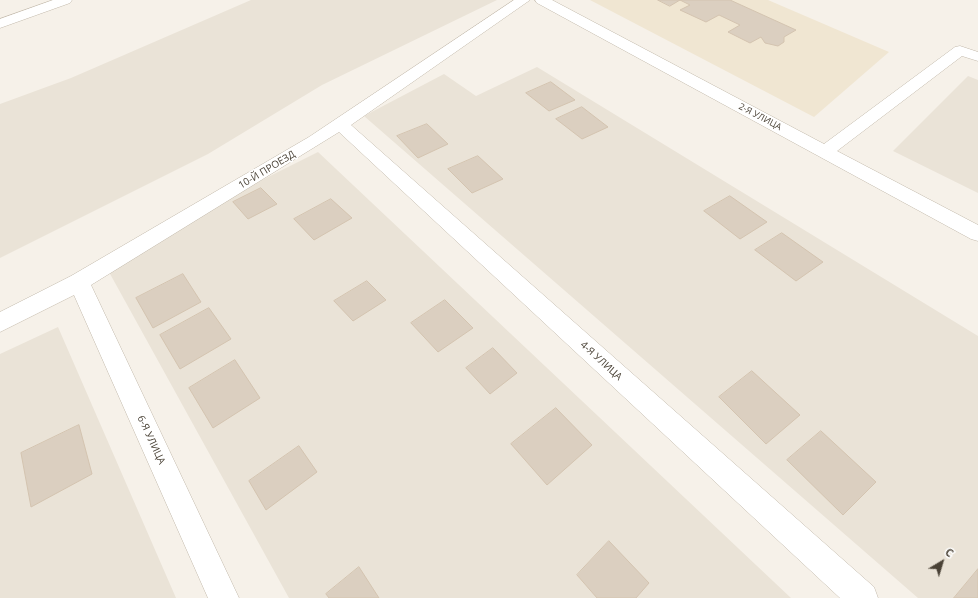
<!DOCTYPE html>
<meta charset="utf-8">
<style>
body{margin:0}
#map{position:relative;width:978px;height:598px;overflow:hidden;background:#f6f1e9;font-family:"Open Sans",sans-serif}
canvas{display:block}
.north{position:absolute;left:922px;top:542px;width:40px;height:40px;-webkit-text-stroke:3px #fff;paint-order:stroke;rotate:38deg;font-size:11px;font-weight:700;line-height:16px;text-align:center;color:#4a4236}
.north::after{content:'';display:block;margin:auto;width:14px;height:18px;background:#4a4236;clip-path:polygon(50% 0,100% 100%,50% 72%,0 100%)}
</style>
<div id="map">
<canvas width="978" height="598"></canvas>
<div class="north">С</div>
</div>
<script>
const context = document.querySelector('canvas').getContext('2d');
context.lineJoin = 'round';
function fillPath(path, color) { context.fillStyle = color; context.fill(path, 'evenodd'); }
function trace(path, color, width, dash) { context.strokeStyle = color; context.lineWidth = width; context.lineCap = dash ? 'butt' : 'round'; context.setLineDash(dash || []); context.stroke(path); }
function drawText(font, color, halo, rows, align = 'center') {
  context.font = font + ' "Open Sans",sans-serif'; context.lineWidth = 3; context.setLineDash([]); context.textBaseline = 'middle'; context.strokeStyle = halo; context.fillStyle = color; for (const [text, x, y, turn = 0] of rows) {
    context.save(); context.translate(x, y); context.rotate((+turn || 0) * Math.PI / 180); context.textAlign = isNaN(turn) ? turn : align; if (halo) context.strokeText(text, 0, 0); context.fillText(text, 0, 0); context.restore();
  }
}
fillPath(new Path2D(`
 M251,0H497L322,85L208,154L0,258V104L71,78Z
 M537,67L978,336V598H918L364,116L444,74L476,96Z
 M968,76L978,80V193L893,151Z
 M318,152L791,598H289L109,272L230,196Z
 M58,327L176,598H0V354Z`), '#eae3d7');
fillPath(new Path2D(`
 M590,0H768L889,52L814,117Z`), '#f0e6d2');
const building = new Path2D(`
 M658,0H730L796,30L784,37V42L778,46L765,43L761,37L750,43L728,32L740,25L719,15L706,22L680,10L690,5L680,0L670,6Z
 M551,82L575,100L549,111L526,93Z
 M582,107L608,127L582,139L556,119Z
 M427,124L448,144L418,158L397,136Z
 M478,156L503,179L472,193L448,169Z
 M261,188L277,204L248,219L233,202Z
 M730,196L767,222L740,239L704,211Z
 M331,199L352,218L314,240L294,219Z
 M782,233L823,262L796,281L755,250Z
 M183,274L201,302L153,328L136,298Z
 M367,281L386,300L353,321L334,301Z
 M445,300L473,328L438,352L411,323Z
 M209,308L231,339L180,369L160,335Z
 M493,348L517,373L490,394L466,368Z
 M235,360L260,398L213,428L189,388Z
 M752,371L800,415L766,444L719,397Z
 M556,408L592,445L547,485L511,444Z
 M79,425L92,474L31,507L21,453Z
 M821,431L876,482L843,515L787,460Z
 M299,446L317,472L266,510L249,481Z
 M609,541L649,583L636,598H597L577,575Z
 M359,567L379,598H329L326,594Z
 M978,569V598H954Z`);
fillPath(building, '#dbcfc0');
trace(building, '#d4c4b0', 1);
const minor = new Path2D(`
 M514,0H530L351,125L874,587L878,598H840L339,132L91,285L239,598H208L74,295L0,332V312L71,276L309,137Z
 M535,0H552L824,144L955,47L960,46L978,52V61L962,56L837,151L978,225V241L971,239L537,3Z`);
const tertiary = new Path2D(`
 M53,0H72L70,3L0,28V19Z`);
trace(minor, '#c2b9ab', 1);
trace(tertiary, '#c2b9ab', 1);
fillPath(minor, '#fff');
fillPath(tertiary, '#fff');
drawText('9px', '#4a4236', '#fff', [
 ["2-Я УЛИЦА",760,117,28]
]);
drawText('10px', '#4a4236', '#fff', [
 ["10-Й ПРОЕЗД",267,170,-31],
 ["4-Я УЛИЦА",601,361,42],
 ["6-Я УЛИЦА",151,440,65]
]);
</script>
